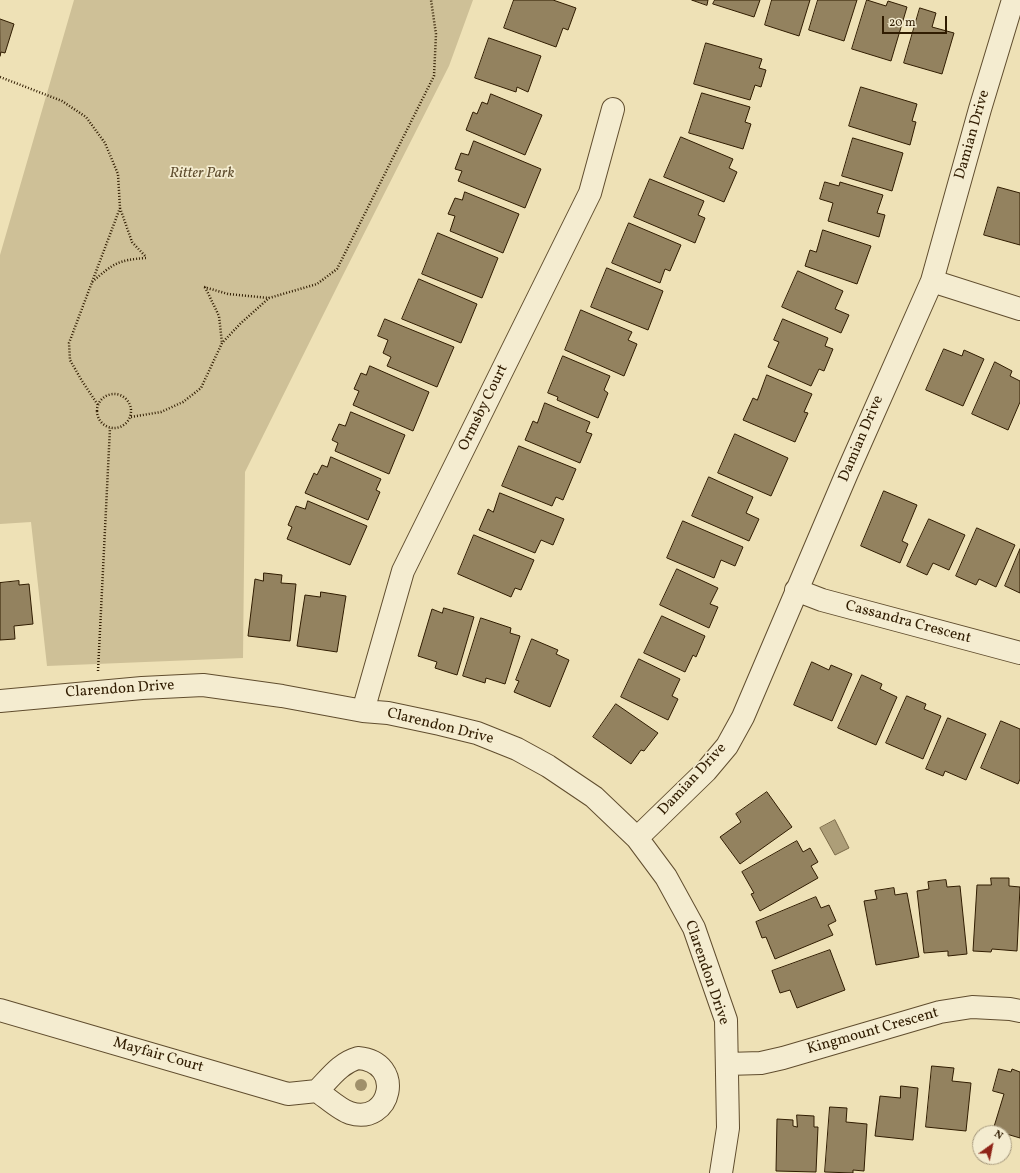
<!DOCTYPE html>
<style>
body{margin:0}
#map{position:relative;width:1020px;height:1173px;overflow:hidden;background:#eee1b6;font-family:Vollkorn,serif}
canvas{display:block}
.north{position:absolute;left:972px;top:1125px;width:40px;height:40px;box-sizing:border-box;background:#f4ecd0;border:1px solid #a6997d;border-radius:50%;rotate:33deg;font-size:11px;font-weight:700;line-height:16px;text-align:center;color:#301c01}
.north::after{content:'';display:block;margin:auto;width:14px;height:18px;background:#8f2418;clip-path:polygon(50% 0,100% 100%,50% 72%,0 100%)}
.scale{position:absolute;left:882px;top:16px;width:65px;height:18px;box-sizing:border-box;border:2px solid #301c01;border-top:0;padding-left:5px;font-size:12px;line-height:14px;white-space:nowrap;color:#301c01;-webkit-text-stroke:3px #f4ecd0;paint-order:stroke}
</style>
<div id="map">
<canvas width="1020" height="1173"></canvas>
<div class="north">N</div>
<div class="scale">20 m</div>
</div>
<script>
const context = document.querySelector('canvas').getContext('2d');
context.lineJoin = 'round';
function fillPath(path, color) { context.fillStyle = color; context.fill(path, 'evenodd'); }
function trace(path, color, width, dash) { context.strokeStyle = color; context.lineWidth = width; context.lineCap = dash ? 'butt' : 'round'; context.setLineDash(dash || []); context.stroke(path); }
function drawText(font, color, halo, rows, align = 'center') {
  context.font = font + ' Vollkorn,serif'; context.lineWidth = 3.5; context.setLineDash([]); context.textBaseline = 'middle'; context.strokeStyle = halo; context.fillStyle = color; for (const [text, x, y, turn = 0] of rows) {
    context.save(); context.translate(x, y); context.rotate((+turn || 0) * Math.PI / 180); context.textAlign = isNaN(turn) ? turn : align; if (halo) context.strokeText(text, 0, 0); context.fillText(text, 0, 0); context.restore();
  }
}
fillPath(new Path2D(`
 M74,0H473L449,66L341,279L245,472L243,658L47,666L31,522L0,524V255Z`), '#cec097');
const water = new Path2D(`
 M835,820L849,848L835,855L820,828Z`);
fillPath(water, '#ad9e78');
trace(water, '#7b6a48', 1);
const building = new Path2D(`
 M514,0H553L576,8L568,30L563,28L556,47L504,28Z
 M692,0H708L707,5Z
 M715,0H760L754,17L713,4Z
 M772,0H810L799,36L765,25Z
 M818,0H857L844,41L809,30Z
 M867,0L886,6L888,1L907,7L891,61L852,49Z
 M920,8L936,13L932,27L954,33L942,74L904,63Z
 M0,19L14,24L5,53L1,52L0,56Z
 M489,38L541,56L528,92L517,87L516,92L475,78Z
 M706,43L762,59L759,68L766,70L761,87L755,85L750,100L694,84Z
 M861,87L917,104L912,121L916,122L910,145L849,126Z
 M702,93L750,107L745,122L751,124L743,149L689,133Z
 M491,94L542,115L525,155L466,130L473,112L477,114L482,102L487,104Z
 M681,137L733,159L729,168L737,172L724,202L664,177Z
 M853,138L903,153L892,191L842,176Z
 M474,141L541,169L525,208L458,181L462,171L455,169L461,153L468,155Z
 M650,179L704,201L698,215L705,218L695,243L634,217Z
 M825,182L839,186L840,182L883,195L877,213L885,215L879,237L828,221L833,203L820,199Z
 M998,187L1020,193V245L984,235Z
 M465,192L519,214L503,253L450,231L455,216L448,214L455,198L462,200Z
 M629,223L681,245L670,271L665,269L660,283L612,263Z
 M823,230L871,246L857,284L805,266L810,250L816,252Z
 M438,233L498,258L482,298L422,274Z
 M607,268L663,291L648,330L591,307Z
 M798,271L843,291L835,309L849,315L841,333L782,307Z
 M419,279L477,304L461,343L402,319Z
 M581,310L632,332L628,340L637,344L624,376L565,350Z
 M385,319L454,347L437,387L387,366L391,357L383,353L388,340L378,336Z
 M783,319L828,338L825,346L833,349L824,371L819,369L811,386L768,367L779,342L774,340Z
 M944,349L962,356L964,350L984,359L963,406L926,390Z
 M563,356L610,376L604,390L608,393L598,418L557,400L558,397L548,393Z
 M995,362L1012,371L1010,376L1020,381V402L1008,430L972,414Z
 M370,366L429,392L413,431L353,405L359,391L354,389L361,373L366,375Z
 M767,375L812,394L804,412L808,413L795,442L743,420L753,398L757,400Z
 M545,403L590,422L586,432L592,434L580,463L525,440L533,421L537,423Z
 M351,412L405,435L389,474L335,451L338,443L332,440L339,424L345,426Z
 M735,434L788,458L771,496L718,473Z
 M519,446L576,469L563,500L556,497L552,506L502,486Z
 M331,457L381,479L376,490L380,492L368,520L305,493L314,473L317,475L322,465L327,467Z
 M709,477L753,497L746,513L759,519L749,541L692,516Z
 M884,491L917,505L902,541L908,544L900,563L861,546Z
 M500,493L564,519L553,545L541,540L535,553L479,530L488,509L493,512Z
 M308,501L367,526L350,565L287,539L292,527L288,525L296,506L305,509Z
 M929,519L965,535L949,570L933,563L927,575L907,566Z
 M683,521L743,547L735,566L721,560L714,578L667,558Z
 M977,528L1015,545L996,587L979,579L976,585L956,576Z
 M474,535L534,560L521,590L515,588L511,597L458,574Z
 M1020,549V593L1005,586Z
 M677,569L718,588L710,604L718,607L709,628L660,605Z
 M264,573L282,575L281,583L296,584L290,641L248,636L255,579L263,581Z
 M19,581V585L29,584L33,624L14,626L15,639L0,640V583Z
 M321,592L346,596L337,652L297,646L305,595L320,597Z
 M444,608L474,617L457,675L435,668L437,662L418,656L432,609L442,613Z
 M662,616L705,636L696,657L693,655L685,672L644,653Z
 M481,618L511,628L510,633L520,636L505,684L486,678L485,683L463,676Z
 M532,639L558,650L556,654L569,660L550,707L514,692L519,681L516,680Z
 M639,659L680,679L672,696L678,699L668,720L621,697Z
 M812,662L829,670L831,665L852,674L832,721L794,705Z
 M862,675L882,684L880,689L897,697L876,745L838,728Z
 M907,696L926,704L924,709L941,716L923,759L886,743Z
 M616,704L658,733L644,751L641,750L631,764L593,737Z
 M948,718L986,734L966,780L945,771L943,776L926,769Z
 M1001,721L1020,729V779L1018,784L981,768Z
 M767,792L792,827L740,864L720,837L741,822L736,814Z
 M797,841L803,852L810,848L818,862L811,866L818,878L760,911L751,894L754,893L742,872Z
 M991,878H1009V886L1020,887L1017,951L992,949L991,952L973,951L977,885H991Z
 M946,880L947,887L960,886L967,954L948,956V951L924,953L917,891L929,889L928,882Z
 M894,888L895,895L907,893L919,957L876,965L864,901L877,899L875,891Z
 M816,897L821,908L829,905L836,921L828,925L833,935L775,959L766,937L762,938L756,922Z
 M830,950L845,990L797,1008L790,990L780,993L772,971Z
 M932,1066L954,1068L952,1081L971,1083L966,1131L926,1127Z
 M999,1069L1011,1072L1012,1069L1020,1072V1138L993,1130L1004,1094L993,1091Z
 M901,1086L918,1088L913,1140L875,1136L880,1096L900,1098Z
 M830,1107L847,1108L846,1122L867,1124L864,1171L853,1170V1173L825,1172Z
 M797,1115L814,1116V1127H818L816,1172L776,1171L777,1119L793,1120V1126L797,1127Z`);
fillPath(building, '#93825f');
trace(building, '#301c01', 1);
const minor = new Path2D(`
 M932,281L1020,309
 M796,590L822,600L1020,653
 M0,701L142,688L203,685L282,696L363,711L388,713L440,724L477,733L517,749L548,766L594,797L637,838L666,877L694,928L726,1020L728,1128L721,1173
 M363,711L403,571L590,193L613,109
 M637,838L706,771L727,746L743,717L847,473L932,281L980,109L1013,0
 M0,1010L288,1094L317,1091
 M358,1058C406,1062 391,1126 350,1113C340,1110 326,1097 317,1091C330,1078 340,1063 358,1058Z
 M727,1064L761,1063L783,1058L940,1012L972,1007L1010,1009L1020,1011`);
trace(minor, '#604d2e', 24);
trace(new Path2D(`
 M0,77L62,101L86,117L105,143L118,174L120,208L69,343L70,360L82,381L98,405
 M120,208L132,242L146,257
 M92,282C114,263 118,260 146,258
 M204,287L228,294L269,298
 M205,287L219,316L222,343
 M97 411a17 17 0 1 1 34 0a17 17 0 1 1-34 0Z
 M131,417L161,412L183,402L201,388L222,343L241,323L269,298L317,284L337,269L434,76L436,34L431,0
 M98,671L110,428`), '#301c01', 2.5, [1, 2]);
trace(minor, '#f4ecd0', 22);
context.fillStyle = '#9f906b';
for (const [x, y] of [
 [361,1085]
]) { context.beginPath(); context.arc(x, y, 6, 0, 2 * Math.PI); context.fill(); }
drawText('15px', '#301c01', '#f4ecd0', [
 ["Damian Drive",973,135,-74],
 ["Ormsby Court",484,408,-64],
 ["Damian Drive",862,439,-67],
 ["Cassandra Crescent",908,623,15],
 ["Clarendon Drive",120,690,-4],
 ["Clarendon Drive",440,727,14],
 ["Damian Drive",693,780,-47],
 ["Clarendon Drive",706,973,71],
 ["Kingmount Crescent",873,1032,-16],
 ["Mayfair Court",158,1056,16]
]);
drawText('italic 15px', '#5f4d2e', '#f4ecd0', [
 ["Ritter Park",202,174]
]);
</script>
